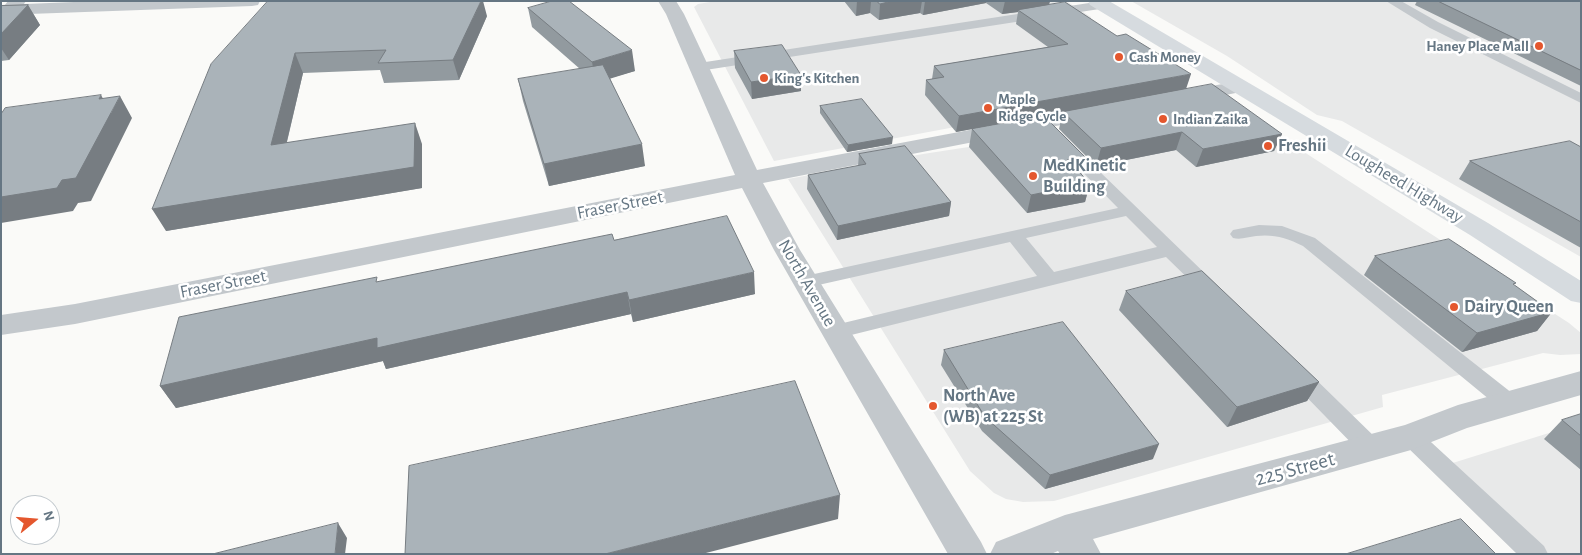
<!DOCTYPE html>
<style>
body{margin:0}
#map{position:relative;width:1582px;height:555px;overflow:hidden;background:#fafaf8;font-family:"Alegreya Sans",sans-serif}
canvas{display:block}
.frame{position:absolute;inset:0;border:2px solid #657683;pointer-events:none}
.north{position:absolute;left:10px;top:495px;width:50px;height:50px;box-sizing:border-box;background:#fff;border:1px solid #c1c8cd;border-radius:50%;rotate:73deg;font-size:14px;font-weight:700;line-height:20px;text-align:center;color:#657683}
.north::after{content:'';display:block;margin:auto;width:18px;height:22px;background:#e4572e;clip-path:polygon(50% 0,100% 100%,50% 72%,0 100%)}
</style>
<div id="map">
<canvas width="1582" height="555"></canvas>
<div class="frame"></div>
<div class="north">N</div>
</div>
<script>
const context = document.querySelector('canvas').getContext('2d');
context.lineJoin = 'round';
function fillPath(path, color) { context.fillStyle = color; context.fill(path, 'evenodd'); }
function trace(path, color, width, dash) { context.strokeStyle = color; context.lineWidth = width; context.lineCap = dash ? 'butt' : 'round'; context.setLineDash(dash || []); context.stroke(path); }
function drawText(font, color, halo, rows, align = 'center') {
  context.font = font + ' "Alegreya Sans",sans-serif'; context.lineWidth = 5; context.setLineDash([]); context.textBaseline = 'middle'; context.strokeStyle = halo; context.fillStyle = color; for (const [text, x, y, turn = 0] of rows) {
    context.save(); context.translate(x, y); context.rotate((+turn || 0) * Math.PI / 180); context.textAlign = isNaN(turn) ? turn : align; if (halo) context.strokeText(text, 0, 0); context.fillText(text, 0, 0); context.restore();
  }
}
fillPath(new Path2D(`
 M716,1H1066L1091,17V22L971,124L774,161L694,7L698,4Z
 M1131,1H1581V257L1342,121L1317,115L1227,56Z
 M1218,101L1273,132L1569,323L1581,333V354L1560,355L1543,353L1382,395L1383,407L1054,501L1023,502L1006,499L994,493L970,471L788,179L923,154L1053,134Z
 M1581,423V554H1535L1443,466Z`), '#e8e9e9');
fillPath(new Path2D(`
 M1102,1L1108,5L1106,8L699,71L692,67L699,63Z
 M1386,1H1401L1438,22L1581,93V103L1430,28Z
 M1065,141L1070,143L1218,286L1221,290L1218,294L1211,296L1204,294L1166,257L835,339L828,337L825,332L828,327L835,325L1037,276L1010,242L805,288L798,286L796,282L798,278L805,276L1118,208L1060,149L1057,146L1060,143ZM1126,216L1157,247L1054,272L1026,238Z
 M1259,225L1282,226L1315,238L1517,397L1520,403L1517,409L1509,411L1501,409L1303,246C1287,238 1274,234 1256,236C1248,237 1241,240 1233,238L1230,234L1233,230Z
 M1295,364L1302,366L1379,441L1383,448L1379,455L1371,457L1363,455L1288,378L1284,372L1288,366Z
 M1411,428L1419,431L1544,546L1548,554H1517L1403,443L1400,437L1403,431Z`), '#c3c8cc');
fillPath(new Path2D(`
 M8,1H26C20,10 15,17 4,14L1,10Z
 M658,1H676L684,14L757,170L1097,106L1105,107L1108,112L1105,117L1097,118L763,183L800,250L981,542L987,554H948L774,250L742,188L75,324L1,335V315L75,304L735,175L666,14Z
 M1239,81L1246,83L1249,87L1246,91L1184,103L1177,101L1174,97L1177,93L1184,91Z
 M1581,371V395L1467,428L1411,450L1093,539L1101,554H1060L1058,551L1051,554H990L996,542L1065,515L1405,425L1458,405Z`), '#c3c8cc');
fillPath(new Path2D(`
 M98,1H260L258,5L252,6L1,15V5Z`), '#c3c8cc');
fillPath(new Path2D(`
 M1088,1H1109L1488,223L1581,281V303L1571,301L1470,235L1090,5Z`), '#d6dbdf');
fillPath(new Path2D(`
 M844,1H1050L1049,5L1186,89L956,132L925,95L926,80L932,79L934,66L1048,47L1016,24L1018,12L1002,14L986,3L923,15L920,13L879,20L870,13L856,16Z
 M1417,1H1581V86L1415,5Z
 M28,5L40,25L9,60L1,61V6Z
 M528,8L635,71L610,78L645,166L549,186L523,101L518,79L580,69L532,27Z
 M487,16L459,80L384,83L380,70L303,73L287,142L422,144V188L166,231L211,64Z
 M734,51L801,91L752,99L735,68Z
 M820,106L892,144L847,152L820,113Z
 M1063,112L1282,134L1274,151L1196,167L1176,150L1096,166L1059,129Z
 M972,129L1085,157L1081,174L1090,183L1085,202L1027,213L969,147Z
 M1581,147V248L1459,179L1470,161Z
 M859,154L951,202L949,216L837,240L807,189L808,175L858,166Z
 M614,240L755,294L633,322L631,314L386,369L383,361L176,408L160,386L378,282Z
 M1375,256L1515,286L1552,312L1537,331L1462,352L1364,275Z
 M1126,291L1319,382L1307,401L1227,427L1119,310Z
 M944,350L1153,459L1045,489L982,431L941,365Z
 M1581,414V470L1544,439L1562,420Z`), '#929a9f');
fillPath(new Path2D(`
 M481,1H483L487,16L459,80L453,60Z
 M857,1H871L870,13L856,16Z
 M892,1H922L920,13L879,20L880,4Z
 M925,1H986V3L923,15Z
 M1005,1H1050L1048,7L1018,10V12L1002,14Z
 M28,5L40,25L9,60L1,48V34Z
 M632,50L635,71L596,83L592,62Z
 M295,53L303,73L281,166L271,145Z
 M1191,74L1186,89L956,132L959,116Z
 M801,75V91L752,99L751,82Z
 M101,95L111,113L120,96L132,118L91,201L78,203L73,211L1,223V197L99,99Z
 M415,123L422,144V188L166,231L152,209Z
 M1182,132L1176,150L1096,166L1101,148Z
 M1282,134L1274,151L1196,167L1203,149Z
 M893,137L892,144L847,152L848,145Z
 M642,144L645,166L549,186L544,164Z
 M1085,157L1081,175L1067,160Z
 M1090,183L1085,202L1027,213L1031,195Z
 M951,202L949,216L837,240L838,226Z
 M754,272L755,294L633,322L629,300Z
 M627,292L631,314L386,369L383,361L176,408L160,386L377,338Z
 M1552,312L1537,331L1462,352L1477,333Z
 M1319,382L1307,401L1227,427L1237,407Z
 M1159,444L1153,459L1045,489L1050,475Z
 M840,495L838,519L702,554H605Z
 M338,523L347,538L345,554H335Z`), '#777d82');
const building = new Path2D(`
 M268,1H481L453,60L378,63L386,50L295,53L271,145L415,123L414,167L152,209L211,64Z
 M552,1H569L632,50L592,62L528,8Z
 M877,1H892L880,4Z
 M1438,1H1581V70Z
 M1065,2L1117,36L1126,34L1191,74L959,116L926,80L944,77L934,66L1068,44L1018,10Z
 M28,5L1,34V6Z
 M782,45L801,75L751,82L734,51Z
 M603,65L642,144L544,164L518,79Z
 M1212,84L1282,134L1203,149L1182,132L1101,148L1063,112Z
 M101,95L99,99L120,96L76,178L62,180L57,188L1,197V114L5,108Z
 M862,99L893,137L848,145L820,106Z
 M1044,116L1085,157L1067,160L1090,183L1031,195L972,129Z
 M1570,141L1581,147V222L1470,161Z
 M905,146L951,202L838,226L808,175L866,164L859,154Z
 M727,216L754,272L629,300L627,292L377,348V338L160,386L179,317L377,277L376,282L612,234L614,240Z
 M1449,239L1516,283L1513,284L1552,312L1477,333L1375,256Z
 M1202,271L1319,382L1237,407L1126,291Z
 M1063,322L1159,444L1050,475L985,417L944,350Z
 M795,381L840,495L605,554H405L409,466Z
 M1581,414V436L1562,420Z
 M1461,519L1496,554H1346Z
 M338,523L335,554H213Z`);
fillPath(building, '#aab3b9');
trace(building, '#777d82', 1);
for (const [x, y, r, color] of [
 [1539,46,5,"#e4572e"],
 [1119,57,5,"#e4572e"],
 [764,78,5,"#e4572e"],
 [988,108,5,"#e4572e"],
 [1163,119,5,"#e4572e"],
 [1268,146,5,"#e4572e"],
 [1033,176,5,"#e4572e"],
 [1454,307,5,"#e4572e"],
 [933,406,5,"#e4572e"]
]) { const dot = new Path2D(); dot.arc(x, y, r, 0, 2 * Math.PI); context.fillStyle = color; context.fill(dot); trace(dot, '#fff', 2); }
drawText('bold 15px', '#657683', '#fff', [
 ["Haney Place Mall",1529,46,"right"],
 ["Cash Money",1129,57],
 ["King's Kitchen",774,78],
 ["Maple",998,99],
 ["Ridge Cycle",998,116],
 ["Indian Zaika",1173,119]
], 'left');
drawText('bold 18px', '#657683', '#fff', [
 ["Freshii",1278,146],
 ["MedKinetic",1043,166],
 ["Building",1043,187],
 ["Dairy Queen",1464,307],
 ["North Ave",943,396],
 ["(WB) at 225 St",943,417]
], 'left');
drawText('18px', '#657683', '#fff', [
 ["Lougheed Highway",1404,184,31],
 ["Fraser Street",620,205,-11],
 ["North Avenue",807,283,60],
 ["Fraser Street",223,284,-11]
]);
drawText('21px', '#657683', '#fff', [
 ["225 Street",1295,469,-15]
]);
</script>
